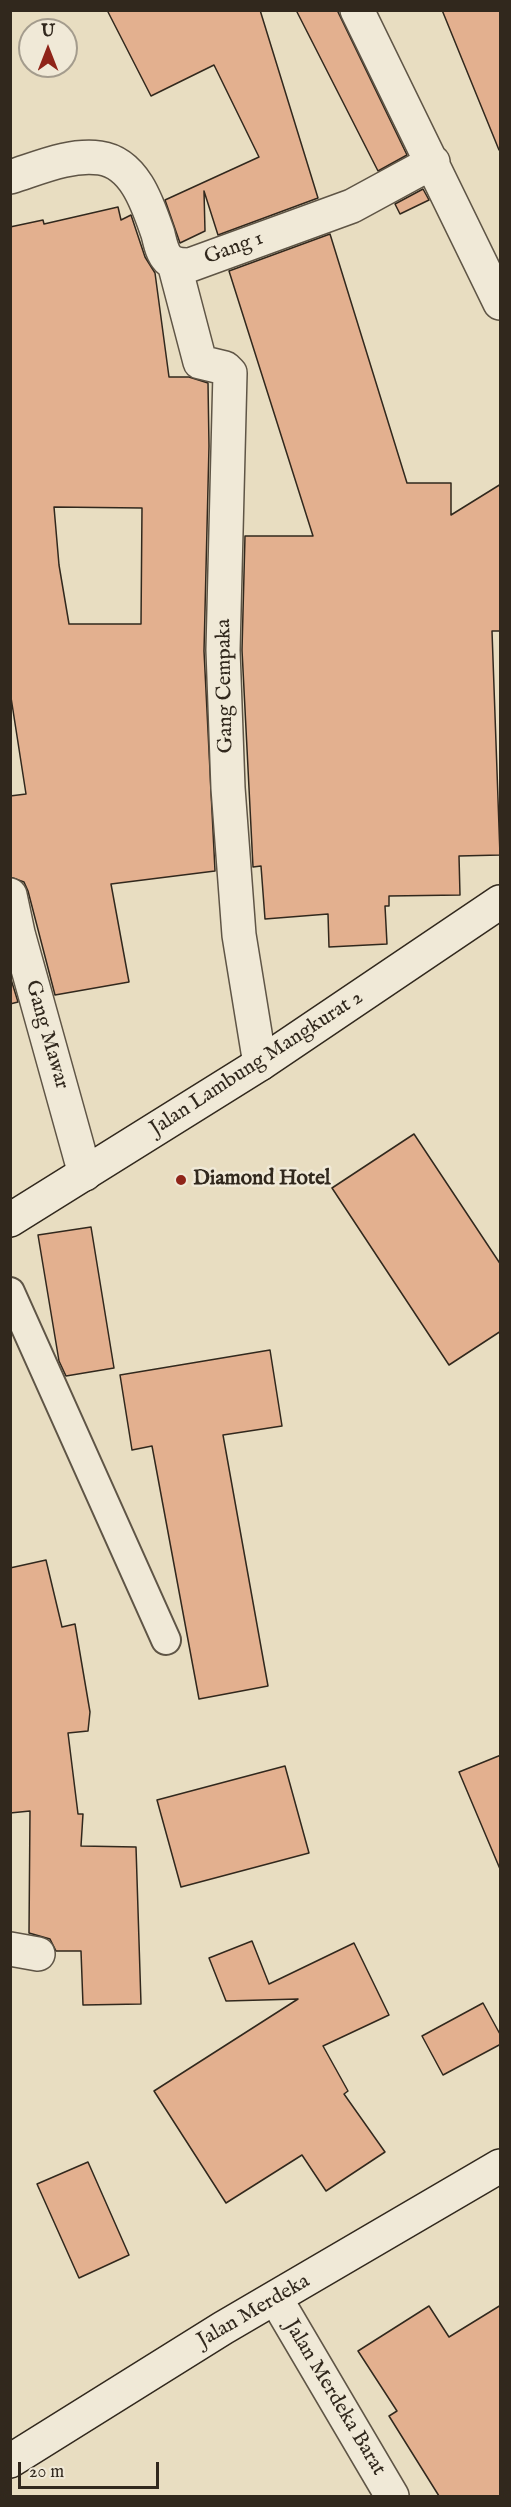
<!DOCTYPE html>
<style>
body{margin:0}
#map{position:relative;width:511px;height:2507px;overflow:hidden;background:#e8ddc1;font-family:"IM FELL English",serif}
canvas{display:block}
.frame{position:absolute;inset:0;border:12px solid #31281d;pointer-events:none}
.north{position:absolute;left:18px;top:18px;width:60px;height:60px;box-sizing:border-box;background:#f0e9d7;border:2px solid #a49c8d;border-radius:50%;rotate:0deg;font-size:16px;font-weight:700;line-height:24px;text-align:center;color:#31281d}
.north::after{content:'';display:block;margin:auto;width:21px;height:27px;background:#8f2418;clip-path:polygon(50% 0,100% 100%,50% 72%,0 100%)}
.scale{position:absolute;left:18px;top:2462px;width:141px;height:27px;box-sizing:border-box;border:3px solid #31281d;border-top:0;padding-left:8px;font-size:18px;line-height:21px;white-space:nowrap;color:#31281d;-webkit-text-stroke:4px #f0e9d7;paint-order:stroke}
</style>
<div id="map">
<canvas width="511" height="2507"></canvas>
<div class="frame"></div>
<div class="north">U</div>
<div class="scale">20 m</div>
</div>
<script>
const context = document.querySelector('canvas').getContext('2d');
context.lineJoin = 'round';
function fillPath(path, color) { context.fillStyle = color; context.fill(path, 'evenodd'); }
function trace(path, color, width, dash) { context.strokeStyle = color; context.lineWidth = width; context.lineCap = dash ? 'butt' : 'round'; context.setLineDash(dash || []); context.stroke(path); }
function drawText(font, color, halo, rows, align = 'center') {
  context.font = font + ' "IM FELL English",serif'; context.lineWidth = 5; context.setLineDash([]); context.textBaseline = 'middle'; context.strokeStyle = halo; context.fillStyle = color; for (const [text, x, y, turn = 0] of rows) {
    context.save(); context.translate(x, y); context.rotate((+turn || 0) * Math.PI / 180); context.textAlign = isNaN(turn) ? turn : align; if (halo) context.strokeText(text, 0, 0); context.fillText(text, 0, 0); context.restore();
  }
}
const building = new Path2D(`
 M107,10H260L318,198L218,235L204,191L205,231L180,243L165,200L259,157L214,65L151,96Z
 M296,10H337L407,155L378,171Z
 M442,10H501V149L499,150Z
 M423,189L429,200L400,214L395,204Z
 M118,207L121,220L131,215L145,257L155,273L169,377H189L208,383L209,446L204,651L215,871L111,884L129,982L55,995L28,891L24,882L10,877V796L26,794L10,691V227L43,220L44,224ZM54,507L142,508L141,624H69L59,565Z
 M330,234L407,483H451V515L501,484V631H492L500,855L459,856L460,895L389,896V906H385L387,944L329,947L328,914L265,919L261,866L253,867L242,650L245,536H313L229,271Z
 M10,976L18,1002L10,1004Z
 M414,1134L501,1265V1331L449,1365L332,1188Z
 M91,1227L114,1368L66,1376L59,1361L38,1235Z
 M270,1350L282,1426L223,1435L268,1686L199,1699L152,1446L132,1450L120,1375Z
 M46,1560L62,1627L75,1624L90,1712L88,1731L68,1733L78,1814H83L81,1846L136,1847L141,2004L83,2005L81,1951H56L50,1939L29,1933L30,1811L10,1813V1568Z
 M501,1755V1869H500L459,1772Z
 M285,1766L309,1853L181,1887L157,1800Z
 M252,1941L269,1984L354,1943L389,2015L323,2046L348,2091L344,2094L385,2152L326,2191L302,2155L226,2203L154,2091L298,1999L226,2001L209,1958Z
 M483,2003L501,2036V2044L443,2075L422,2036Z
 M88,2162L129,2255L79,2278L37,2184Z
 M501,2305V2496H439L389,2416L397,2411L358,2351L429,2306L449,2337Z`);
fillPath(building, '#e3b08f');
trace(building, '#31281d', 1.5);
const lane = new Path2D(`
 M10,1292L166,1640`);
const street = new Path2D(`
 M357,10L500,303
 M10,177C39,168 69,154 100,158C135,163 148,205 158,234C160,242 162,253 168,259C174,265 183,265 190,265L352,206L433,162
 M174,263L200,362L225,368L230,373L223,650L228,788L239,935L260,1064
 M10,895L18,933L85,1174
 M10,1949L38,1954
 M276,2299L392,2496`);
const secondary = new Path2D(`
 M10,1220L260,1064L500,902
 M10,2461L223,2328L500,2166`);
trace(lane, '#5f5546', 32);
trace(street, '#5f5546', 36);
trace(secondary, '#31281d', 36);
trace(lane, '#f0e9d7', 28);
trace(street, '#f0e9d7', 33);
trace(secondary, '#f0e9d7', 33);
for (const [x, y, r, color] of [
 [181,1180,6,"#8f2418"]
]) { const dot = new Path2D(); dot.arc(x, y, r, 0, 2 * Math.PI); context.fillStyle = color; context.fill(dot); trace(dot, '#f0e9d7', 2); }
drawText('21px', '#31281d', '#f0e9d7', [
 ["Gang 1",234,249,-20],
 ["Gang Cempaka",226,686,-91],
 ["Gang Mawar",46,1035,74],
 ["Jalan Lambung Mangkurat 2",257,1064,-33],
 ["Jalan Merdeka",254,2312,-30],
 ["Jalan Merdeka Barat",334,2398,59]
]);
drawText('bold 21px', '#31281d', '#f0e9d7', [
 ["Diamond Hotel",193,1180]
], 'left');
</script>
